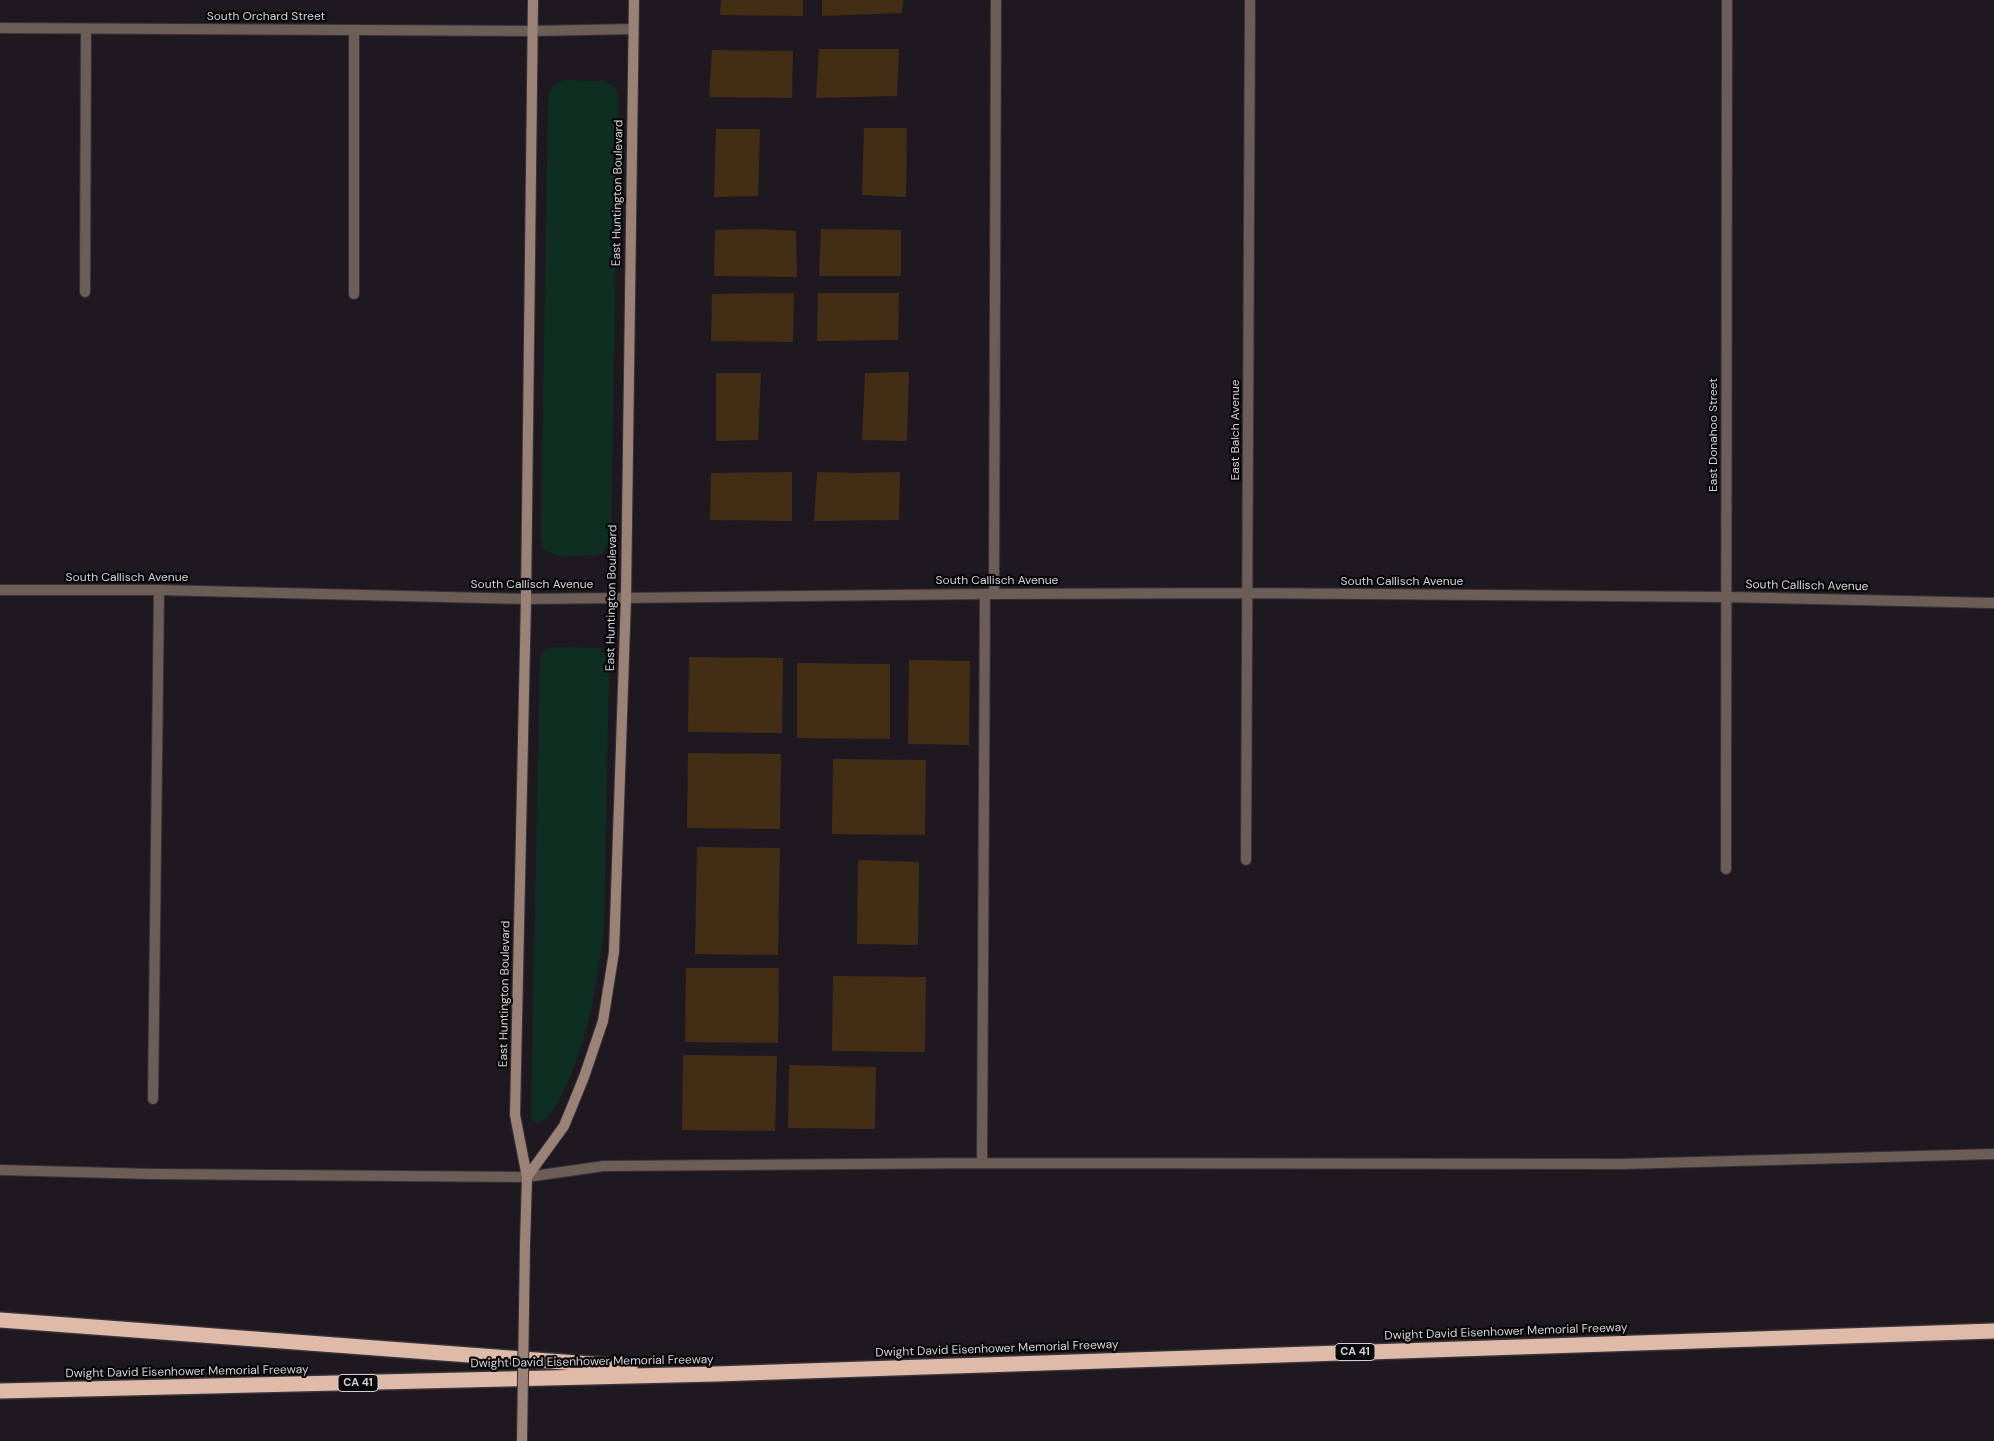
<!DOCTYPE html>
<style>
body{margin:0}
canvas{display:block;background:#1e1920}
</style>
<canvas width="1994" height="1441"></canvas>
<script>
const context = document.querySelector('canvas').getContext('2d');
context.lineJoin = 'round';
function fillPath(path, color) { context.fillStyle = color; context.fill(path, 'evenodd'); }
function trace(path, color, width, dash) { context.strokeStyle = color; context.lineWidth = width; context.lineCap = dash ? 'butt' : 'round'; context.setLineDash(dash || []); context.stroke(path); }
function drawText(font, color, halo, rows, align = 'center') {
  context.font = font + ' "DM Sans",sans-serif'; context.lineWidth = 4.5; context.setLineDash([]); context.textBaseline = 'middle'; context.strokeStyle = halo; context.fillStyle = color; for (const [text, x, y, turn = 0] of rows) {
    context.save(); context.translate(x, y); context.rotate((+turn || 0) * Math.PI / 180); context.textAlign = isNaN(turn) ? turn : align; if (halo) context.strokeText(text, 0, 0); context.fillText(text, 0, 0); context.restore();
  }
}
fillPath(new Path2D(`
 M564,80L604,81L615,87L618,99L611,539L603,553L596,555L558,556L544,549L541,539L548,103C549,92 552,83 564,80Z
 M551,647L600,648L609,660L604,928C597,986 586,1057 554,1108C548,1116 543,1128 532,1121L531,1114L540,658L545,650Z`), '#0e2e21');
fillPath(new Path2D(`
 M721,0H803V16L720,15Z
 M822,0H903L902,13L822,16Z
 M819,49H899L897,96L816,98Z
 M712,50L793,51L792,98L709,97Z
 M864,128H907L906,197L862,195Z
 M716,129H760L758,196L714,197Z
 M756,229L796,231L797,277L714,276L715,230Z
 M821,229L901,230V276H819Z
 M794,293L793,342L711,341L712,294Z
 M818,293H899L898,340L817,341Z
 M909,372L907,441L862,440L865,373Z
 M716,373H761L758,440L716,441Z
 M792,472V521L710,520L711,473Z
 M817,472L858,473L900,472L899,520L814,521Z
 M689,657L783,658L782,733L688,732Z
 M909,660L970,661L969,745L908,744Z
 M797,663L890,664V739L797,738Z
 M688,753L781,754L780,829L687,828Z
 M833,759L926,760L925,835L832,834Z
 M697,847L780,848L778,955L695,954Z
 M858,860L919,862L918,945L857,944Z
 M686,968H779L778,1043L685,1042Z
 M833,976L926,977L925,1052L832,1051Z
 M683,1055L777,1056L775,1131L682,1130Z
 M789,1065L876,1067L875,1129L788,1128Z`), '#442d15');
const lane = new Path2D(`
 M354,30V294
 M85,292L86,29
 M994,594L996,0
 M153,1099L159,590
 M982,1163L1622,1164L1994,1154
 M527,1177L604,1166L982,1163L985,594`);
const street = new Path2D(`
 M0,28L532,31L633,29
 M0,590H159L526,599L985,594L1247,593L1726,597L1994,603
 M1246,860L1250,0
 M1726,869L1727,0
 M0,1170L152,1174L527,1177`);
const secondary = new Path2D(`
 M527,1177L564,1126L584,1077L603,1021L614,952L626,598L634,0
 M525,1244L527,1177L515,1115L526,599L533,0`);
const highway = new Path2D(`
 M0,1320L630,1367
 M0,1391L716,1374L1994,1331`);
trace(lane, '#373339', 12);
trace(street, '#373339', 12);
trace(secondary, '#373339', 12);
trace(highway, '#373339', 18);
trace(lane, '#6c5d56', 10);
trace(street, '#6c5d56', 10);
trace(secondary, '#9a8277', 10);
trace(highway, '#dfbaa8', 15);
const secondaryBridge = new Path2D(`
 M522,1441L525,1244`);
trace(secondaryBridge, '#373339', 12, []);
trace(secondaryBridge, '#9a8277', 10);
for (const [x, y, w] of [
 [1355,1352,40],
 [358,1383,40]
]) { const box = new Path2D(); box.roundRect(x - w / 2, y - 8.5, w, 17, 4); context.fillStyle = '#070608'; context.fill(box); trace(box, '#d4d1d5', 1); }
drawText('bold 11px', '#d4d1d5', null, [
 ["CA 41",1355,1352],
 ["CA 41",358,1383]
]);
drawText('12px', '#d4d1d5', '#070608', [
 ["South Orchard Street",266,17],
 ["East Huntington Boulevard",618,193,-89],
 ["East Balch Avenue",1236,430,-90],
 ["East Donahoo Street",1714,435,-90],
 ["South Callisch Avenue",127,578],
 ["South Callisch Avenue",997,581],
 ["South Callisch Avenue",1402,582],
 ["South Callisch Avenue",532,585],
 ["South Callisch Avenue",1807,586,1],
 ["East Huntington Boulevard",612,598,-89],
 ["East Huntington Boulevard",505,994,-89],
 ["Dwight David Eisenhower Memorial Freeway",1506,1332,-2],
 ["Dwight David Eisenhower Memorial Freeway",997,1349,-2],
 ["Dwight David Eisenhower Memorial Freeway",592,1362,-1],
 ["Dwight David Eisenhower Memorial Freeway",187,1372,-1]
]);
</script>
